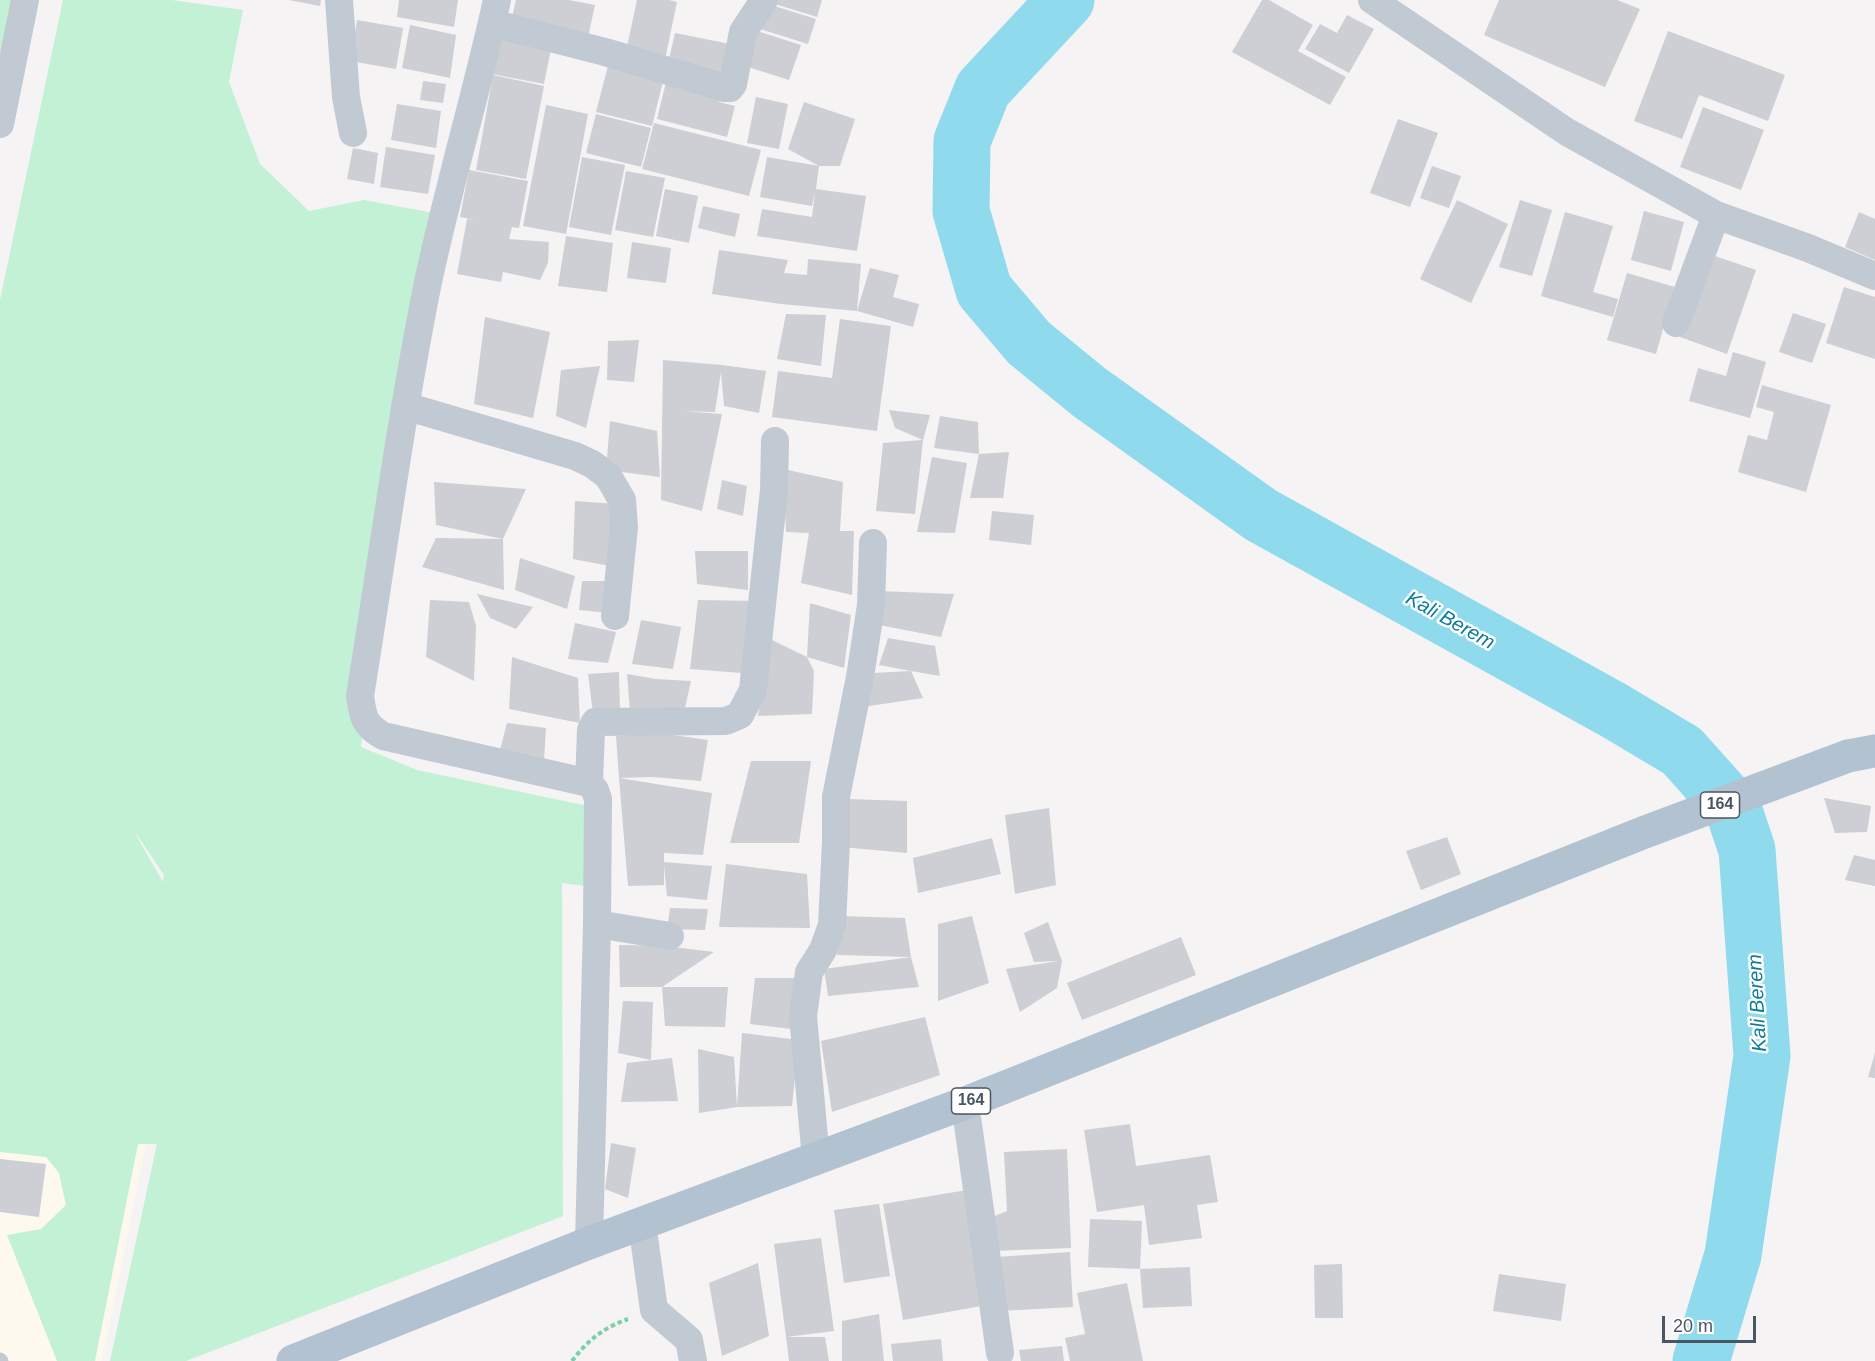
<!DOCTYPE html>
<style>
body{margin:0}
#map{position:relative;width:1875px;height:1361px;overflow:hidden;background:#f5f3f3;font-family:Arial,sans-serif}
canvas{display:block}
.scale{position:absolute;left:1662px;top:1316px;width:94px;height:27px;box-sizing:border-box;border:3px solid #4a5661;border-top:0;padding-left:8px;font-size:18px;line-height:21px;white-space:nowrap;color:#4a5661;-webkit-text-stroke:4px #fff;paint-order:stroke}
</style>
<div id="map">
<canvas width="1875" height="1361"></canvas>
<div class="scale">20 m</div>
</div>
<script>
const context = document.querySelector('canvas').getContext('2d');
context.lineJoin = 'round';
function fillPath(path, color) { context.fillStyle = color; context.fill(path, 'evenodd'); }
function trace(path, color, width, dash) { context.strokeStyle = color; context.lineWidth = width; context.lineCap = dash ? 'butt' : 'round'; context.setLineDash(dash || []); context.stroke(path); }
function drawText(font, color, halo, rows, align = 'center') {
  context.font = font + ' Arial,sans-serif'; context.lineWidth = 5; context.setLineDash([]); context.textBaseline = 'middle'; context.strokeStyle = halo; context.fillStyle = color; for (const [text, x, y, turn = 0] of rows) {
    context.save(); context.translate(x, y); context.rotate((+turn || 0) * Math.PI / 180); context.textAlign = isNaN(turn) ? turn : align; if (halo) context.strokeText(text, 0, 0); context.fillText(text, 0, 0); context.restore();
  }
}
fillPath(new Path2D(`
 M149,1128L102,1361H0V1136Z`), '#fdf9ef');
fillPath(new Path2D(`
 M0,0H20L0,96Z
 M63,0H172L243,10L229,82L260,164L309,211L364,200L434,213L397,460L361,747L417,770L588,806L593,887L562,883L563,1216L186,1361H110L157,1144H138L95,1361H57L7,1235L41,1229L66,1205L59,1173L46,1157L0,1152V300ZM136,835H137L164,875L163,882Z`), '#c3f1d5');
trace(new Path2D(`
 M1066,0L983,89L962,141L961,211L984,290L1029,343L1089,392L1261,515L1615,711L1682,751L1733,808L1747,850L1762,1056L1733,1255L1701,1361`), '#90daee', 57);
fillPath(new Path2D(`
 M289,0H321L320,6Z
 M399,0H458L454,27L397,17Z
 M516,0H569L595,5L587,42L510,26Z
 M637,0H669L677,2L664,64L625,56Z
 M776,0H822L817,17L775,4Z
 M1262,0H1269L1313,25L1298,51L1346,77L1330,105L1232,52Z
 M1499,0H1617L1640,9L1605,87L1484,35Z
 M768,4L816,19L808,44L760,29Z
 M1347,15L1374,29L1349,73L1305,49L1320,24L1337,33Z
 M357,20L403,28L396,69L350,61Z
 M410,25L456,35L450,78L402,68Z
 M501,30L553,39L544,84L492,74Z
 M757,31L801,45L789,80L745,66Z
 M1668,31L1785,75L1768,121L1699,95L1682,139L1634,121Z
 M675,33L735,45L728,81L667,68Z
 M610,58L665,73L652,126L596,112Z
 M493,75L544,86L526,179L476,170Z
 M667,78L721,92L719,102L735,106L727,137L657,119Z
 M423,81L446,84L443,103L420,100Z
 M756,97L788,104L779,149L747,143Z
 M804,102L855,119L840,166H819L788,149Z
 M397,104L441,111L436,148L391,140Z
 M546,105L588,114L566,234L523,226Z
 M1703,107L1764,130L1741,190L1680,167Z
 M596,114L651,128L641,167L586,153Z
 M1398,119L1438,133L1410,207L1370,193Z
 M654,123L761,150L749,196L642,169Z
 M386,147L435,155L428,194L380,187Z
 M353,148L378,153L374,184L347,179Z
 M582,157L625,165L611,235L569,227Z
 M767,157L819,166L816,189L866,196L857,251L757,236L762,209L812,217L815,192L812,206L760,197Z
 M1432,166L1461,176L1449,208L1420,198Z
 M469,170L528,181L519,228L512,227L509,239L549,242L548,263L540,280L503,272L501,282L457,274L467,219L475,220L460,217Z
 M626,171L665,178L653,237L615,230Z
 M665,189L698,196L689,243L656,236Z
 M1457,200L1508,224L1471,303L1420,279Z
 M1520,200L1552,210L1532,276L1499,267Z
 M703,206L740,214L735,237L698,228Z
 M1644,211L1684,222L1671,271L1631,260Z
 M1565,212L1613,226L1593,292L1618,299L1613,317L1541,296Z
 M1859,212L1875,219V260L1845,247Z
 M566,236L613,243L607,292L558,286Z
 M632,242L671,248L666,283L627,278Z
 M719,250L788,260L784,273L807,275L808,259L861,264L857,311L781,304L712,294Z
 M1709,254L1756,270L1727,354L1680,337Z
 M870,268L899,275L893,297L919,304L913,327L857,311Z
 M1627,273L1675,287L1656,354L1607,340Z
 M1844,287L1875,297V359L1826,343Z
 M1793,313L1826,324L1812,363L1779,352Z
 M786,314L826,315L821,366L777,359Z
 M485,317L550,332L533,418L474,404Z
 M840,319L891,326L877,431L772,417L778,371L832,378Z
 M639,340L634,382L607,380L608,341Z
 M1733,352L1766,362L1750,418L1689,401L1698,368L1726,376Z
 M663,360L722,365L766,371L759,413L724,406L721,372L715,412L682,411L722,414L702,511L661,500Z
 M600,366L586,428L556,416L561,370Z
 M1762,385L1831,405L1806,492L1738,472L1748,435L1767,440L1774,412L1756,407Z
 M889,410L930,415L923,440L895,428Z
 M940,416L978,422L979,454L934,448Z
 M610,421L657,431L660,477L606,470Z
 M923,440L915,514L876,511L883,443Z
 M1009,452L1003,498H970L979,454Z
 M932,457L967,463L955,533L917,532Z
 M783,469L843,482L840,531H854L852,595L801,583L809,533L786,532Z
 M722,480L747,486L743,516L717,509Z
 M434,482L526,489L503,539L436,525Z
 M575,501L617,504L615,567L573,559Z
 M992,511L1034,515L1031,545L989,540Z
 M436,538L503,539L504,590L422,567Z
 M695,551H748V590L697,584Z
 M520,558L575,576L567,609L515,590Z
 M582,581H621L609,613L579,610Z
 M879,591L954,594L941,637L874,624Z
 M477,594L533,607L516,629L490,618Z
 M430,600L469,602L476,626L474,681L426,657Z
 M698,600L756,601L741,673L690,669Z
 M810,603L851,615L844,668L807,657Z
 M641,620L681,627L673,669L632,664Z
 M575,623L616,632L608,663L568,659Z
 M888,638L935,646L940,676L911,671L923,698L856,708L854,674L911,671L879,665Z
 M770,639L807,657L814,671L812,714L758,716Z
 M512,657L578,678L580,723L509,709Z
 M619,672L620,711L593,713L588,674Z
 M627,674L656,679L691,681L683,717L630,712Z
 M507,723L546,728L544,760L500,750Z
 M659,733L708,740L701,781L652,777L619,778L616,736Z
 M751,761H811L799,843H730Z
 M619,778L712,793L703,855L664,853V862L712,866L707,900L667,896L664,866V885L628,886Z
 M1824,798L1871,806L1867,832L1835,833Z
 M847,799L907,801V853L841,847Z
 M1049,808L1056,885L1015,894L1005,815Z
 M1447,837L1461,874L1421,890L1406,851Z
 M992,838L1001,874L918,893L913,858Z
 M1854,855L1875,860V886L1845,880Z
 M726,864L807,874L810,928L719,927Z
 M670,908L708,909L705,930L667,929Z
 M841,916L905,918L911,957L919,987L828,996L824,969L911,957L837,955Z
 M972,916L989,983L938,1001V924Z
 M1048,922L1062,961L1057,988L1020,1012L1006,969L1059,961L1034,962L1024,933Z
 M1181,937L1196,975L1082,1020L1067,983Z
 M619,945L665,946L714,952L662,987H728L725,1027L665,1026L662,987H620Z
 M755,978H798L799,1030L750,1024Z
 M623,1001L653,1002L651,1060L618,1053Z
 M925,1017L940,1075L832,1112L821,1041Z
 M742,1033L799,1040L792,1106L737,1107Z
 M698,1049L734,1057L737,1107L699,1113Z
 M1875,1053V1078L1868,1077Z
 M672,1058L678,1101L621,1102L627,1063Z
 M1130,1124L1136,1166L1210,1155L1218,1202L1197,1205L1202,1238L1149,1245L1144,1205L1097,1212L1084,1130Z
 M611,1143L636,1148L628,1198L605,1189Z
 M1067,1149L1071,1248L992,1251L990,1218L1007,1211L1004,1152Z
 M0,1159L46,1164L39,1217L0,1212Z
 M967,1190L987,1305L903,1320L883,1204Z
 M879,1204L890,1276L844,1283L834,1210Z
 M1090,1219L1142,1221L1140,1269L1088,1267Z
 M821,1238L834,1331L786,1337L774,1244Z
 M1070,1252L1073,1307L1000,1311L996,1257Z
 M758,1263L769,1336L722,1356L709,1283Z
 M1342,1264L1343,1318H1315L1314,1265Z
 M1190,1267L1192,1306L1143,1308L1140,1269Z
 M1499,1274L1566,1284L1561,1321L1493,1311Z
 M1127,1283L1143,1361H1070L1065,1338L1085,1334L1077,1293Z
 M879,1314L884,1361H842V1321Z
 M786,1337H825L829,1361H789Z
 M941,1339L943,1361H893L891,1344Z
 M1062,1346L1064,1361H1021L1019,1350Z`), '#cdcfd5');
trace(new Path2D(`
 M572,1361C588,1340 603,1328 628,1319`), '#7ad0a6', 4, [4.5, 3]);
trace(new Path2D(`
 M0,1360L1,1361`), '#c1cad2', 15);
trace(new Path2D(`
 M339,0L346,97L353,133
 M497,0C476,96 447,191 427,287C400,423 382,560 360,696C363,717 364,725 383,736L589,783L595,790L598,799L597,924L589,1243
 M1372,0L1567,132L1716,215L1808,248L1875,276
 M492,23L605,52L725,88H730L733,84L743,32L764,0
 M0,124L25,0
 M1676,323L1716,215
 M405,406L575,456L592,464L608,476L622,500L624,527L615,616
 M589,783L591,730L595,722L726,721L740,715L753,690L774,490L775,441
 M597,924L670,936
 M965,1103L1000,1353
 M816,1159L803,1016L809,972L823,950L832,925L836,841V797L860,677L871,605L873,543
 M642,1223L654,1310L689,1340L693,1361`), '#c1cad2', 28);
trace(new Path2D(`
 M293,1361L589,1243L965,1103L1645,832L1848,756L1875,751`), '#b3c2d1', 33);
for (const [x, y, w] of [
 [1720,805,39],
 [971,1101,39]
]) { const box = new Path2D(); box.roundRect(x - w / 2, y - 13, w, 26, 4.5); context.fillStyle = '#fff'; context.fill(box); trace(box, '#4a5661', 1.5); }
drawText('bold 16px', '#4a5661', null, [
 ["164",1720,805],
 ["164",971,1101]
]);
drawText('italic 20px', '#0c7c9b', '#fff', [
 ["Kali Berem",1450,621,29],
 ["Kali Berem",1758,1003,-93]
]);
</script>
